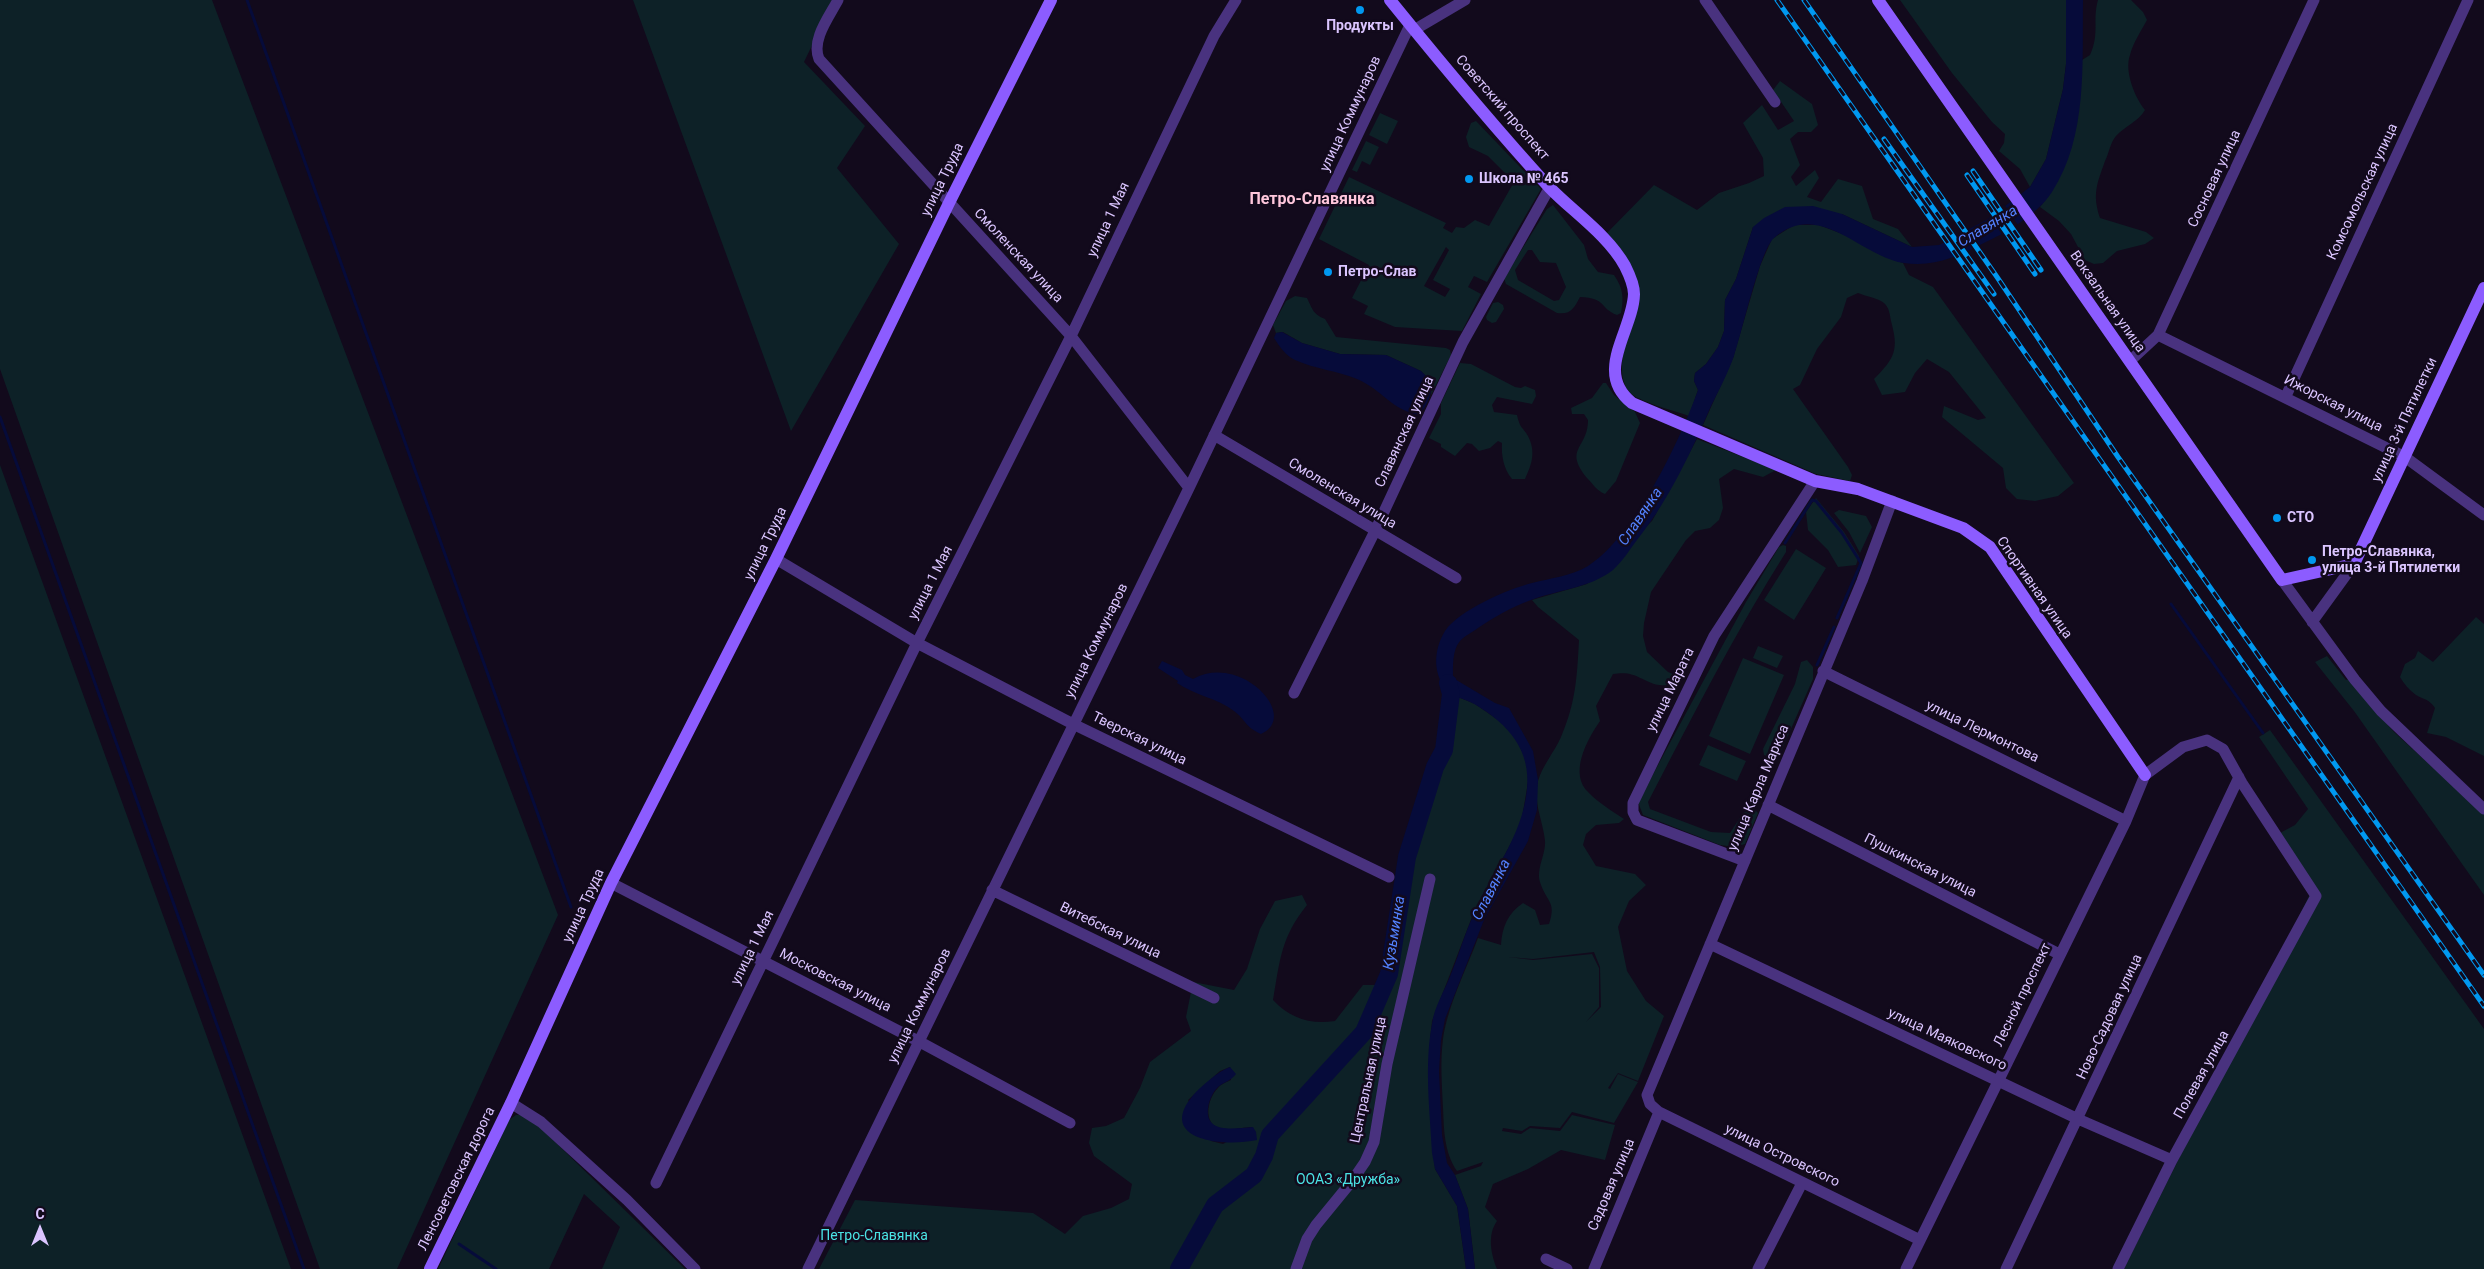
<!DOCTYPE html>
<meta charset="utf-8">
<style>
body{margin:0}
#map{position:relative;width:2484px;height:1269px;overflow:hidden;background:#120a1c;font-family:Roboto,sans-serif}
canvas{display:block}
.north{position:absolute;left:15px;top:1204px;width:50px;height:50px;-webkit-text-stroke:4px #120a1c;paint-order:stroke;rotate:0deg;font-size:14px;font-weight:700;line-height:20px;text-align:center;color:#dbc5ff}
.north::after{content:'';display:block;margin:auto;width:18px;height:22px;background:#dbc5ff;clip-path:polygon(50% 0,100% 100%,50% 72%,0 100%)}
</style>
<div id="map">
<canvas width="2484" height="1269"></canvas>
<div class="north">С</div>
</div>
<script>
const context = document.querySelector('canvas').getContext('2d');
context.lineJoin = 'round';
function fillPath(path, color) { context.fillStyle = color; context.fill(path, 'evenodd'); }
function trace(path, color, width, dash) { context.strokeStyle = color; context.lineWidth = width; context.lineCap = dash ? 'butt' : 'round'; context.setLineDash(dash || []); context.stroke(path); }
function drawText(font, color, halo, rows, align = 'center') {
  context.font = font + ' Roboto,sans-serif'; context.lineWidth = 5; context.setLineDash([]); context.textBaseline = 'middle'; context.strokeStyle = halo; context.fillStyle = color; for (const [text, x, y, turn = 0] of rows) {
    context.save(); context.translate(x, y); context.rotate((+turn || 0) * Math.PI / 180); context.textAlign = isNaN(turn) ? turn : align; if (halo) context.strokeText(text, 0, 0); context.fillText(text, 0, 0); context.restore();
  }
}
fillPath(new Path2D(`
 M0,0H212L558,915L397,1269H320L0,369Z
 M633,0H834L804,62L865,126L837,168L899,244L791,431Z
 M1900,0H2066V64L2063,89L2046,159L2030,187L2020,169L1999,151L2004,143L2005,134L1992,122L1952,73Z
 M2098,0H2131L2143,12L2147,20C2141,31 2133,43 2130,55C2124,71 2135,98 2145,110C2138,122 2125,126 2116,136C2110,143 2109,153 2105,161C2097,184 2092,194 2100,218L2146,232L2154,238L2145,244L2117,251L2103,263L2094,264L2085,260L2071,234L2059,221L2040,207C2072,167 2080,109 2082,60L2090,55C2100,32 2092,21 2098,0Z
 M1780,81L1812,104L1818,125L1811,132H1798L1790,139L1800,165L1791,177L1796,186L1815,170L1819,178L1807,197L1821,202L1838,179L1862,186L1873,219L1898,229L1912,247L1842,214L1753,227L1736,279L1725,300L1724,331L1718,347L1706,364L1695,373L1694,381L1698,390L1689,416C1672,410 1654,406 1638,398C1606,383 1631,327 1638,302L1605,235L1654,185L1697,210L1719,193L1749,183L1764,176L1763,158L1743,123L1762,105L1778,130L1794,121L1773,90Z
 M1380,113L1398,121L1387,144L1369,135Z
 M1476,121L1541,189L1487,282L1474,276L1468,287L1481,294L1462,331L1395,327L1364,314L1368,306L1352,298L1369,265L1319,239L1349,177L1446,223L1443,228L1452,233L1456,227L1464,228L1475,220L1489,226L1514,182L1488,156L1469,147L1466,137L1471,123ZM1446,247L1449,250L1433,280L1450,289L1445,297L1424,286Z
 M1366,141L1379,147L1370,165L1362,161L1357,172L1352,170Z
 M1553,205L1584,245L1588,259L1598,272L1614,275C1623,288 1624,297 1621,313L1617,315C1599,308 1607,298 1580,297C1574,308 1571,315 1557,313L1506,284L1504,278L1547,209ZM1528,250H1532L1540,262L1556,263L1566,287L1559,300L1554,301L1518,280L1515,270Z
 M1794,225H1819L1850,237L1877,253L1903,263L1909,275L1933,287L2074,483L2058,496L2035,501L2017,499L2006,488L2003,468L1942,417L1944,406L1978,420L1986,418L1949,372L1927,359L1915,373L1905,392L1882,395L1874,379C1895,358 1899,350 1891,321C1890,315 1889,307 1884,303C1878,298 1865,296 1858,293L1847,298L1841,317L1817,349L1800,385L1793,389L1848,467L1852,475L1850,481L1816,474L1703,425L1733,358L1760,266L1772,239Z
 M1295,296L1307,298C1313,310 1313,314 1325,319L1336,337L1446,348L1450,350L1451,355L1431,395L1432,382L1421,371L1386,355L1340,354L1302,343L1283,332L1276,333L1273,325L1286,301Z
 M1498,302L1503,305L1504,309L1496,322L1492,323L1487,320L1486,317L1493,303Z
 M1460,363L1471,364L1515,387L1521,388L1525,386L1535,390L1536,396L1532,404L1497,397L1492,405L1494,412L1517,415C1520,429 1523,427 1528,436C1536,452 1532,464 1525,479H1512C1504,470 1501,455 1502,443L1498,441L1490,448L1479,451L1472,444L1467,443L1455,456L1441,447V444L1429,438L1441,414V403Z
 M1603,383H1606L1614,395L1635,412L1640,423L1616,481L1605,494C1597,491 1593,484 1587,478C1563,448 1588,449 1588,420L1584,414H1572L1571,408L1592,398Z
 M1697,439L1776,470L1763,477L1734,469L1719,479L1723,508L1719,520L1710,528L1695,531L1686,540L1651,592L1644,623L1643,636L1647,652L1668,672L1678,676L1676,685C1671,685 1664,686 1659,685C1640,681 1636,670 1613,674L1596,706L1600,721C1587,740 1568,774 1589,793C1599,803 1612,811 1624,819L1619,823L1596,825L1586,834L1583,845L1596,866L1635,874L1646,885L1629,901L1618,927L1627,971L1646,1001L1664,1016L1638,1081L1618,1073L1608,1088L1610,1089L1618,1074L1638,1082L1614,1123L1572,1112L1560,1128L1530,1126L1522,1131L1503,1128L1502,1131L1521,1134L1530,1128L1560,1131L1572,1115L1615,1125L1605,1160L1561,1150L1528,1169L1493,1184L1485,1207L1497,1221C1487,1235 1491,1254 1497,1269H1475L1468,1209L1455,1175L1481,1166L1483,1162L1457,1171C1444,1152 1444,1130 1443,1108C1442,1085 1440,1062 1443,1039C1448,1005 1466,970 1478,938L1501,945C1502,927 1508,913 1523,903L1535,910L1540,925L1549,924C1557,901 1546,902 1540,882C1536,869 1546,854 1545,841C1543,820 1533,804 1538,781C1542,766 1555,751 1561,737C1576,702 1577,677 1579,640L1538,607L1532,600L1587,584L1652,521ZM1594,952L1600,967L1601,1007L1586,1022L1599,1007V968L1592,954L1533,960L1508,957L1533,959Z
 M0,465L291,1269H0Z
 M1816,498L1844,532L1859,556L1856,565L1838,567L1828,550L1808,530L1806,512Z
 M1839,510L1866,516L1872,527L1860,553L1849,532L1834,513Z
 M1783,545L1786,546V552C1735,633 1692,717 1648,802L1650,809L1711,832L1730,833L1743,813L1754,809L1758,813L1745,844L1735,847L1720,845L1643,815L1638,802L1746,602L1779,547Z
 M1796,549L1826,568L1794,620L1764,600Z
 M2476,617L2484,624V756L2446,737L2427,733L2435,708C2429,699 2425,700 2416,695C2409,690 2404,684 2400,677L2405,664L2415,658L2418,651L2433,662Z
 M1758,646L1783,656L1777,668L1753,658Z
 M2327,656L2346,680L2349,679L2394,732L2484,814V895L2354,711L2315,662Z
 M1743,658L1784,675L1750,754L1709,736Z
 M1807,660L1813,667V679L1779,756L1772,758L1764,755L1763,749L1795,684L1801,662Z
 M1451,694L1475,704L1501,722L1515,737L1524,755L1529,776L1521,824L1472,917L1432,1021L1429,1053V1096L1435,1169L1457,1206L1466,1269H819L855,1200L1033,1213L1065,1234L1083,1216L1111,1208L1129,1199L1132,1184L1094,1156L1089,1143L1092,1128L1106,1126L1124,1118L1140,1088L1150,1062L1191,1031L1186,1017L1193,982L1234,990L1247,969L1260,929L1275,901L1302,895L1307,905C1281,937 1280,960 1273,1000C1290,1018 1310,1025 1335,1021L1363,985H1376L1381,993L1389,974L1407,857L1435,767L1444,750ZM1230,1067L1231,1080C1227,1082 1221,1084 1218,1088C1207,1099 1202,1125 1222,1129C1230,1131 1243,1127 1253,1127L1223,1144L1211,1141L1188,1100L1220,1071Z
 M2270,730L2484,1029V1269H2124L2314,886L2280,833L2295,825L2308,809L2259,737Z
 M1708,745L1746,761L1737,781L1699,765Z
 M516,1115H523L542,1129L685,1269H602L620,1227L584,1194L549,1269H438L509,1120Z`), '#0d2127');
fillPath(new Path2D(`
 M2066,0H2083C2082,64 2088,136 2052,192C2037,215 2006,233 1982,244C1956,257 1935,267 1904,263C1861,257 1819,198 1774,238C1760,250 1742,333 1734,356C1728,373 1719,390 1711,406C1692,450 1670,498 1640,536C1632,546 1623,561 1613,570C1590,588 1557,590 1531,600C1512,607 1494,617 1478,628C1473,632 1464,636 1460,641C1452,650 1453,667 1453,678L1495,703L1509,708L1533,751L1538,780L1537,810L1528,841L1484,920L1445,1019L1441,1040L1439,1071L1442,1135L1447,1163L1455,1175L1468,1209L1475,1269H1466L1457,1206L1435,1169L1432,1153C1430,1111 1424,1066 1432,1024C1434,1007 1445,990 1451,974C1459,955 1464,935 1473,916C1491,871 1522,839 1527,789C1531,750 1508,724 1476,705C1468,700 1457,698 1450,692C1432,678 1433,650 1445,631C1459,610 1508,589 1532,583C1551,578 1571,576 1588,566C1634,537 1680,441 1698,390L1694,381L1695,373L1706,364L1718,347L1724,331L1725,300L1736,279L1753,227L1764,218L1785,207L1813,206L1842,214L1912,247L1939,245L1988,219L2030,187L2046,159L2063,89L2066,64Z
 M1282,332L1302,343L1340,354L1386,355L1421,371L1432,382C1431,396 1428,404 1419,415C1390,409 1384,391 1357,379C1338,371 1315,369 1295,360C1286,356 1279,346 1274,338L1276,333Z
 M1162,661L1182,670L1185,675L1193,679C1241,652 1301,717 1261,734C1245,727 1246,720 1234,711C1217,698 1194,695 1177,683L1178,681L1158,668Z
 M1230,1067L1236,1074C1231,1081 1224,1082 1218,1087C1212,1093 1209,1101 1208,1108C1205,1135 1236,1128 1253,1127L1256,1132L1257,1140C1219,1148 1150,1138 1199,1089C1209,1080 1218,1072 1230,1067Z`), '#060b3a');
fillPath(new Path2D(`
 M2004,204L2018,225L2003,236L1989,215Z
 M1967,227L1981,247L1974,251L1960,231Z
 M1955,234L1969,253L1957,259L1943,240Z`), '#120a1c');
trace(new Path2D(`
 M247,0L571,907
 M0,417L304,1269
 M1785,543L1812,500L1816,501L1842,533L1861,563L1837,618
 M2171,604L2263,733
 M1817,665L1834,627
 M459,1244L496,1269`), '#060b3a', 3);
trace(new Path2D(`
 M1179,1269L1215,1205L1254,1175L1264,1156L1270,1135L1364,1032L1389,974L1407,857L1435,767L1444,750L1451,694L1448,683`), '#060b3a', 18);
trace(new Path2D(`
 M838,0C829,17 811,40 819,59L1071,336L1189,488
 M1705,0L1775,102
 M1414,30L1465,0
 M2158,335L2405,457L2484,515
 M2130,361L2158,335L2314,0
 M2286,396L2468,0
 M1214,435L1456,578
 M1892,501L1862,581L1647,1095L1650,1104L1659,1112L1920,1240
 M776,559L917,643L1073,724L1389,877
 M2282,580L2355,680L2381,711L2484,809
 M2312,622L2354,564
 M1823,671L2126,821
 M1294,693L1375,531L1463,342L1550,187
 M1768,805L2059,954
 M1745,861L1637,820L1633,812V803L1714,636L1815,481
 M611,883L920,1042L1070,1123
 M992,890L1214,998
 M1710,944L2078,1119L2172,1160
 M511,1103L541,1122L627,1200L695,1269
 M656,1183L917,643L1071,336L1214,36L1236,0
 M1546,1259L1567,1269
 M808,1269L1189,488L1410,25
 M1296,1269L1307,1239L1316,1225L1352,1181L1365,1162L1374,1142L1387,1064L1430,879
 M1594,1269L1659,1112
 M1758,1269L1802,1183
 M1906,1269L2126,821L2145,775L2183,747L2207,740L2223,749L2242,783L2316,896L2172,1160L2118,1269
 M2006,1269L2239,777`), '#49327f', 11);
trace(new Path2D(`
 M1390,0C1441,63 1494,127 1549,187C1573,212 1608,235 1625,266C1629,274 1634,284 1634,294C1633,331 1593,372 1632,403L1815,481L1858,489L1963,528L1990,547L2145,775
 M1878,0L2282,580L2354,564L2484,288
 M430,1269L511,1103L611,883L776,559L949,203L1051,0`), '#8c5cff', 12);
const rail = new Path2D(`
 M1777,0L2484,1006
 M1804,0L1997,277L2118,457L2484,975
 M1884,139L1994,294
 M1973,171L2041,270
 M1967,175L2035,274`);
trace(rail, '#0098f0', 5);
trace(rail, '#120a1c', 3, [9]);
for (const [x, y, r, color] of [
 [1360,10,5,"#0098f0"],
 [1469,179,5,"#0098f0"],
 [1328,272,5,"#0098f0"],
 [2277,518,5,"#0098f0"],
 [2312,560,5,"#0098f0"]
]) { const dot = new Path2D(); dot.arc(x, y, r, 0, 2 * Math.PI); context.fillStyle = color; context.fill(dot); trace(dot, '#120a1c', 2); }
drawText('bold 14px', '#dbc5ff', '#120a1c', [
 ["Продукты",1360,26,"center"],
 ["Школа № 465",1479,179],
 ["Петро-Слав",1338,272],
 ["СТО",2287,518],
 ["Петро-Славянка,",2322,552],
 ["улица 3-й Пятилетки",2322,568]
], 'left');
drawText('14px', '#dbc5ff', '#120a1c', [
 ["Советский проспект",1502,108,49],
 ["улица Коммунаров",1351,114,-65],
 ["Сосновая улица",2215,179,-65],
 ["улица Труда",943,180,-64],
 ["Комсомольская улица",2363,192,-65],
 ["улица 1 Мая",1109,220,-65],
 ["Смоленская улица",1018,256,47],
 ["Вокзальная улица",2107,302,55],
 ["Ижорская улица",2333,404,27],
 ["улица 3-й Пятилетки",2405,420,-65],
 ["Славянская улица",1405,432,-65],
 ["Смоленская улица",1342,494,31],
 ["улица Труда",766,544,-64],
 ["улица 1 Мая",931,583,-63],
 ["Спортивная улица",2034,588,55],
 ["улица Коммунаров",1097,641,-64],
 ["улица Марата",1671,690,-64],
 ["улица Лермонтова",1982,732,26],
 ["Тверская улица",1139,739,26],
 ["улица Карла Маркса",1759,788,-67],
 ["Пушкинская улица",1920,866,27],
 ["улица Труда",584,906,-65],
 ["Витебская улица",1110,931,26],
 ["улица 1 Мая",753,948,-64],
 ["Московская улица",835,981,27],
 ["Лесной проспект",2023,995,-64],
 ["улица Коммунаров",920,1006,-64],
 ["Ново-Садовая улица",2110,1017,-65],
 ["улица Маяковского",1947,1040,25],
 ["Полевая улица",2202,1075,-61],
 ["Центральная улица",1369,1080,-78],
 ["улица Островского",1782,1156,26],
 ["Ленсоветовская дорога",457,1179,-64],
 ["Садовая улица",1612,1185,-67]
]);
drawText('14px', '#4be3e5', '#120a1c', [
 ["ООАЗ «Дружба»",1348,1180],
 ["Петро-Славянка",874,1236]
]);
drawText('italic 15px', '#5382ff', '#120a1c', [
 ["Славянка",1988,227,-31],
 ["Славянка",1641,517,-56],
 ["Славянка",1492,890,-63],
 ["Кузьминка",1395,933,-81]
]);
drawText('bold 16px', '#ffc7dc', '#120a1c', [
 ["Петро-Славянка",1312,200]
]);
</script>
